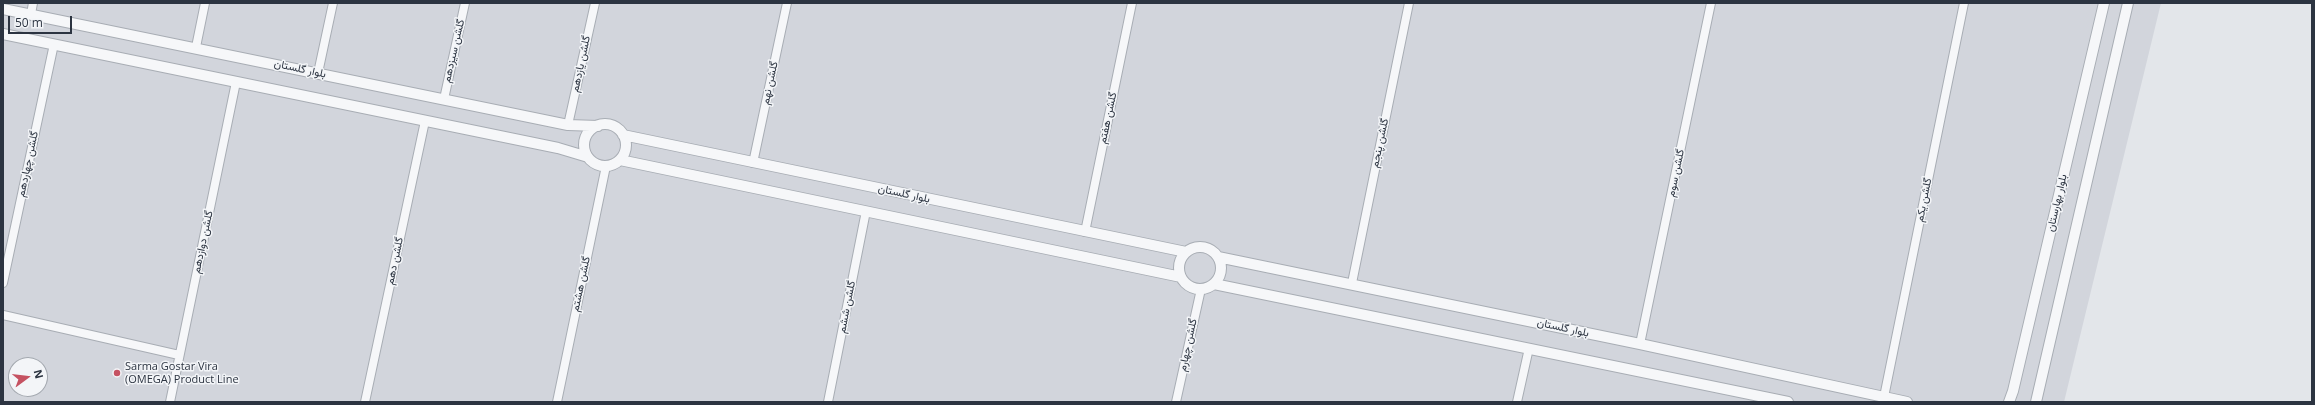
<!DOCTYPE html>
<meta charset="utf-8">
<style>
body{margin:0}
#map{position:relative;width:2315px;height:405px;overflow:hidden;background:#e3e6ea;font-family:"Open Sans",sans-serif}
canvas{display:block}
.frame{position:absolute;inset:0;border:4px solid #2c3441;pointer-events:none}
.north{position:absolute;left:8px;top:357px;width:40px;height:40px;box-sizing:border-box;background:#f3f5f8;border:1px solid #a3a8af;border-radius:50%;rotate:75deg;font-size:11px;font-weight:700;line-height:16px;text-align:center;color:#2c3441}
.north::after{content:'';display:block;margin:auto;width:14px;height:18px;background:#c55262;clip-path:polygon(50% 0,100% 100%,50% 72%,0 100%)}
.scale{position:absolute;left:8px;top:16px;width:64px;height:18px;box-sizing:border-box;border:2px solid #2c3441;border-top:0;padding-left:5px;font-size:12px;line-height:14px;white-space:nowrap;color:#2c3441;-webkit-text-stroke:3px #f3f5f8;paint-order:stroke}
</style>
<div id="map">
<canvas width="2315" height="405"></canvas>
<div class="frame"></div>
<div class="north">N</div>
<div class="scale">50 m</div>
</div>
<script>
const context = document.querySelector('canvas').getContext('2d');
context.lineJoin = 'round';
function fillPath(path, color) { context.fillStyle = color; context.fill(path, 'evenodd'); }
function trace(path, color, width, dash) { context.strokeStyle = color; context.lineWidth = width; context.lineCap = dash ? 'butt' : 'round'; context.setLineDash(dash || []); context.stroke(path); }
function drawText(font, color, halo, rows, align = 'center') {
  context.font = font + ' "Open Sans",Vazirmatn,sans-serif'; context.lineWidth = 3; context.setLineDash([]); context.textBaseline = 'middle'; context.strokeStyle = halo; context.fillStyle = color; for (const [text, x, y, turn = 0] of rows) {
    context.save(); context.translate(x, y); context.rotate((+turn || 0) * Math.PI / 180); context.textAlign = isNaN(turn) ? turn : align; if (halo) context.strokeText(text, 0, 0); context.fillText(text, 0, 0); context.restore();
  }
}
fillPath(new Path2D(`
 M3,3H2161L2064,402H3ZM16,365H40V389H16Z`), '#d2d5dc');
const minor = new Path2D(`
 M31,14L33,3
 M196,47L205,3
 M318,73L333,3
 M444,99L465,3
 M568,125L595,3
 M753,163L787,3
 M1085,232L1132,3
 M3,283L54,44
 M1352,283L1409,3
 M3,315L179,355
 M1640,344L1711,3
 M1884,397L1964,3
 M170,402L236,82
 M365,402L425,121
 M557,402L606,166
 M828,402L866,211
 M1176,402L1201,289
 M1517,402L1529,348`);
const tertiary = new Path2D(`
 M3,9L568,125L598,126
 M3,34L558,148L588,157
 M584 145a21 21 0 1 1 42 0a21 21 0 1 1-42 0Z
 M623,135L1186,252
 M620,160L1181,277
 M1179 268a21 21 0 1 1 42 0a21 21 0 1 1-42 0Z
 M1218,257L1640,344L1907,402
 M1214,284L1788,402
 M2009,402L2013,391L2104,3
 M2036,402L2128,3`);
trace(minor, '#a8adb4', 10);
trace(tertiary, '#a8adb4', 12);
trace(minor, '#f6f7f9', 8);
trace(tertiary, '#f6f7f9', 10);
for (const [x, y, r, color] of [
 [117,373,4,"#c55262"]
]) { const dot = new Path2D(); dot.arc(x, y, r, 0, 2 * Math.PI); context.fillStyle = color; context.fill(dot); trace(dot, '#f3f5f8', 1.5); }
drawText('11px', '#2c3441', '#f3f5f8', [
 ["گلشن سیزدهم",454,51,-77],
 ["گلشن یازدهم",581,64,-78],
 ["بلوار گلستان",300,69,12],
 ["گلشن نهم",770,83,-78],
 ["گلشن هفتم",1108,118,-78],
 ["گلشن پنجم",1380,143,-78],
 ["گلشن چهاردهم",28,164,-78],
 ["گلشن سوم",1676,173,-78],
 ["بلوار گلستان",904,194,12],
 ["گلشن یکم",1924,200,-79],
 ["بلوار بهارستان",2057,203,-77],
 ["گلشن دوازدهم",203,242,-78],
 ["گلشن دهم",395,261,-78],
 ["گلشن هشتم",581,284,-78],
 ["گلشن ششم",847,307,-79],
 ["بلوار گلستان",1563,328,12],
 ["گلشن چهارم",1188,345,-78]
]);
drawText('11px', '#2c3441', '#f3f5f8', [
 ["Sarma Gostar Vira",125,367],
 ["(OMEGA) Product Line",125,380]
], 'left');
</script>
